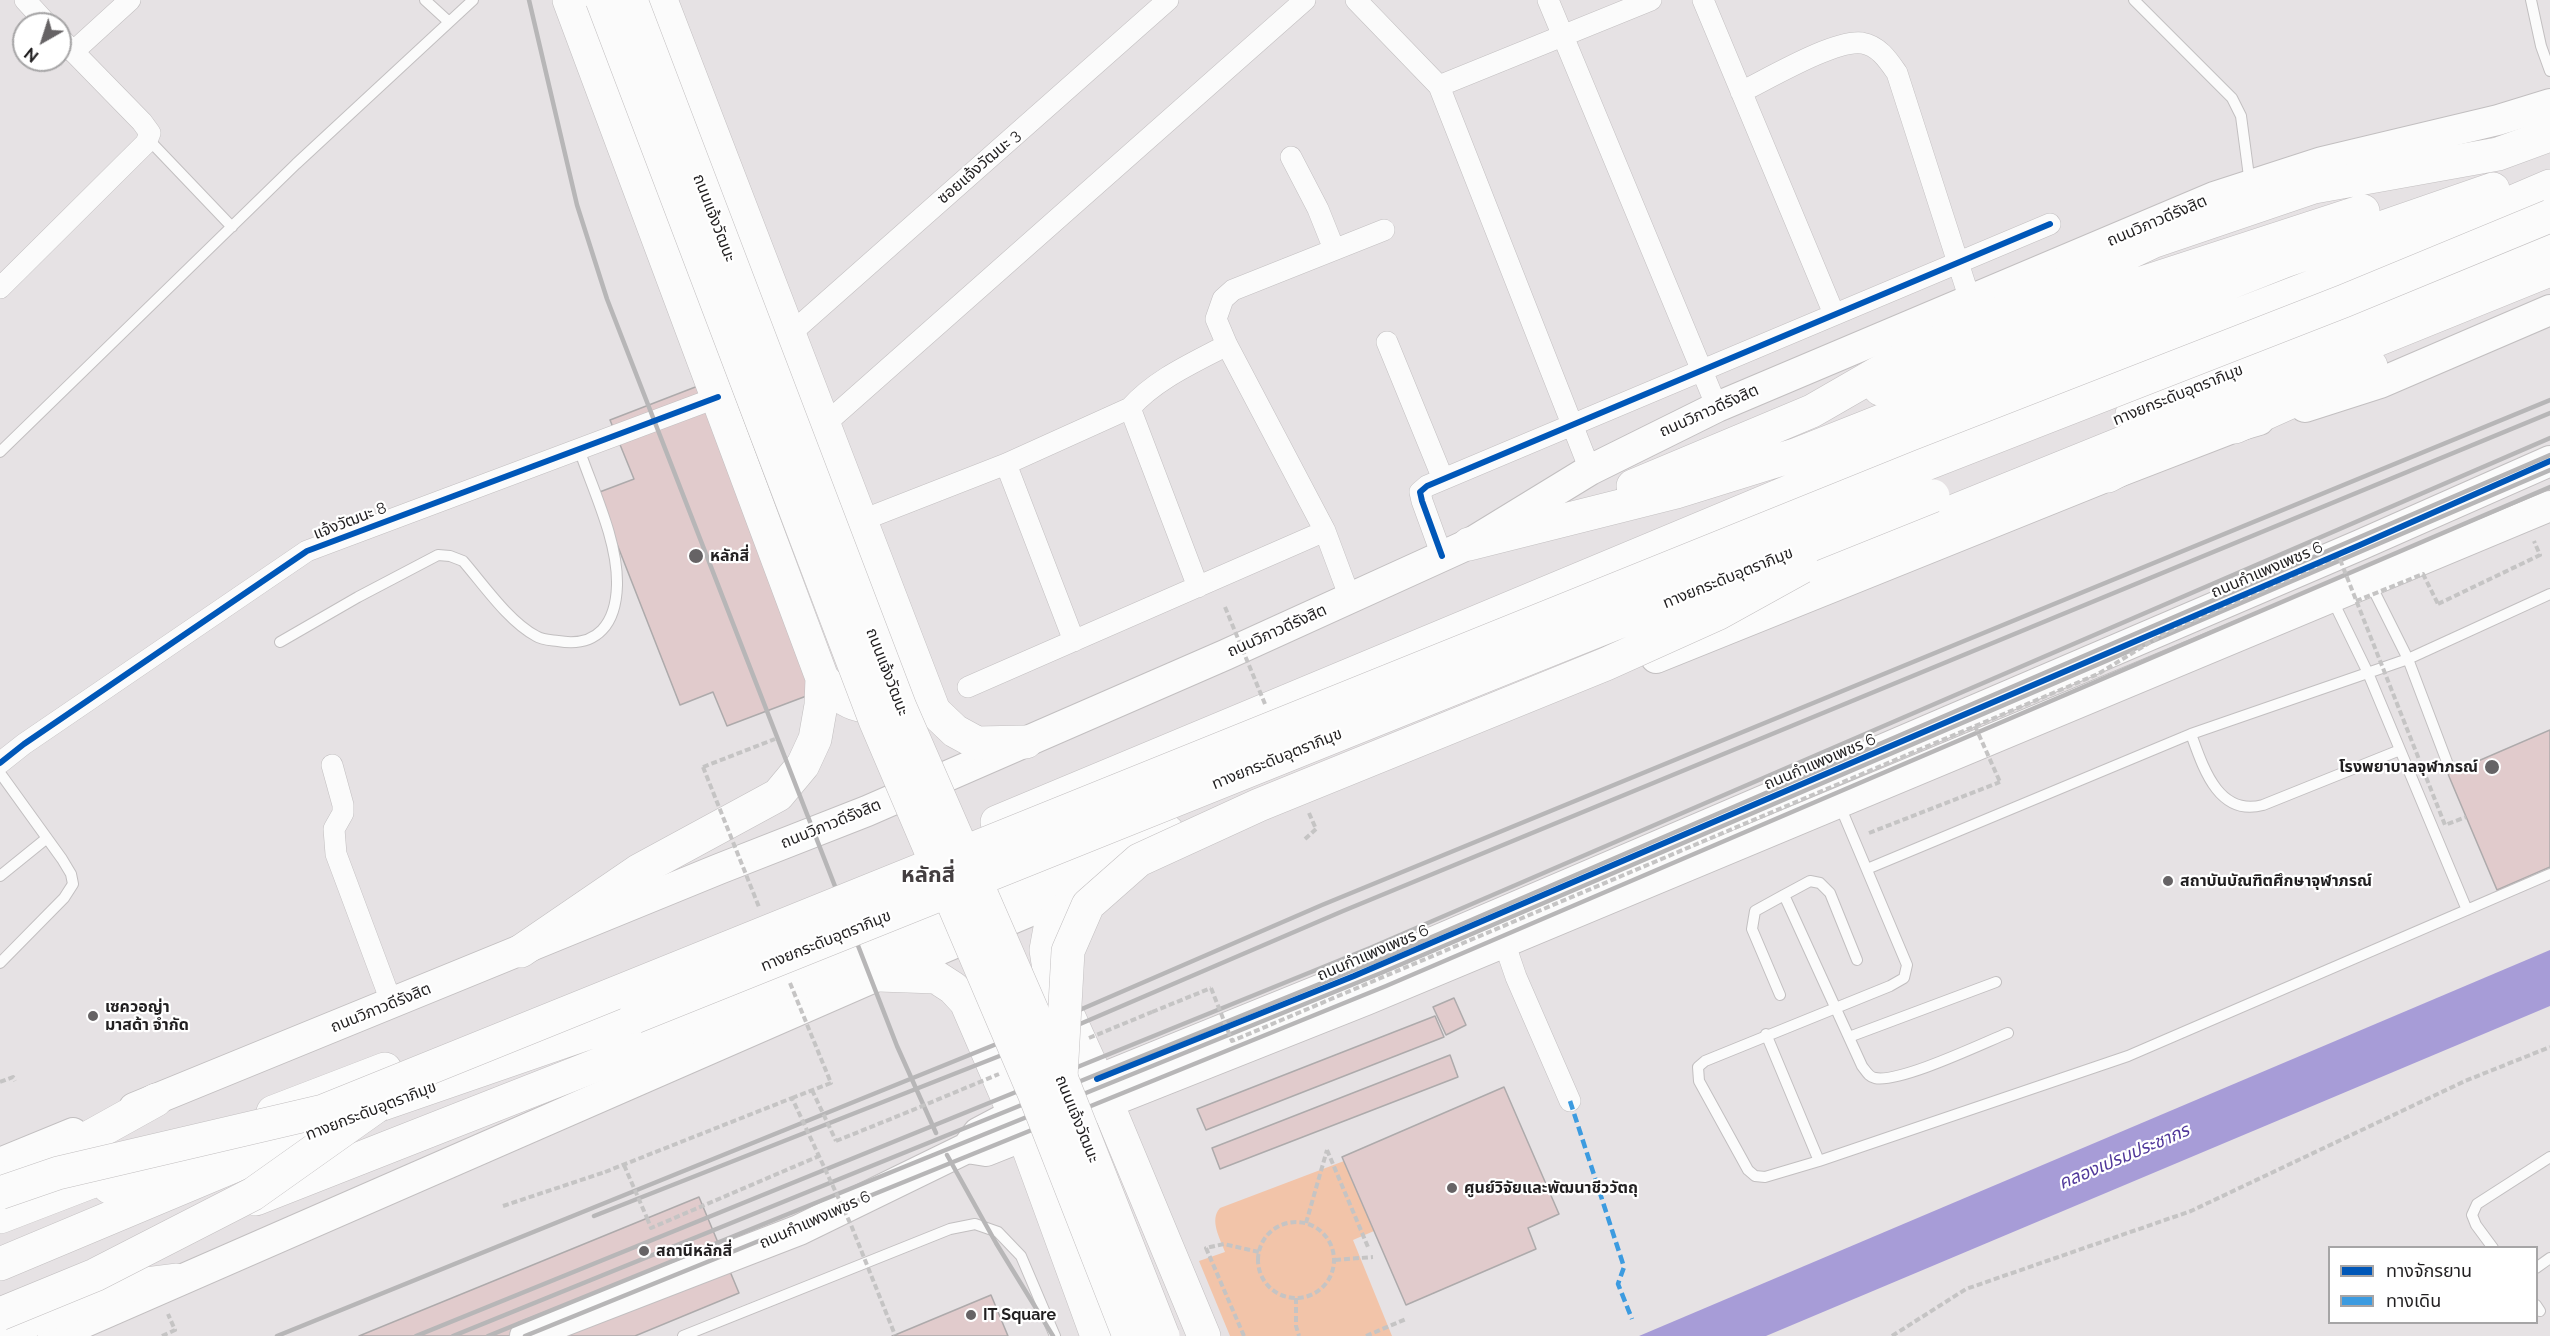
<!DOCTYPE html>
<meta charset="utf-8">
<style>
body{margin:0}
#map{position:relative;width:2550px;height:1336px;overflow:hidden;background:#e6e2e4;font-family:Raleway,"Noto Sans Thai",sans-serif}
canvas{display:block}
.legend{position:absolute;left:2328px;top:1246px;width:210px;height:78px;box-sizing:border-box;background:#fff;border:2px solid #a6a5a6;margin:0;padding:8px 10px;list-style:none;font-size:18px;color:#211f20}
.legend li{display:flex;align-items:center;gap:12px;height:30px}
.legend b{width:30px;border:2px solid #a6a5a6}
.north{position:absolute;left:12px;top:12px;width:60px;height:60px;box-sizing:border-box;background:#fff;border:2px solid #a6a5a6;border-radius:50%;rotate:219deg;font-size:16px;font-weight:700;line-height:24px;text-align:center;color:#211f20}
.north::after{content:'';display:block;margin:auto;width:21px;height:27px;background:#666365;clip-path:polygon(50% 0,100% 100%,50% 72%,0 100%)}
</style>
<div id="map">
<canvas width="2550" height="1336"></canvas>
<ul class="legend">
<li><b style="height:8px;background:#0057b8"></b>ทางจักรยาน</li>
<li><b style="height:8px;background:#3c9be0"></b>ทางเดิน</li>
</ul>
<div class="north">N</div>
</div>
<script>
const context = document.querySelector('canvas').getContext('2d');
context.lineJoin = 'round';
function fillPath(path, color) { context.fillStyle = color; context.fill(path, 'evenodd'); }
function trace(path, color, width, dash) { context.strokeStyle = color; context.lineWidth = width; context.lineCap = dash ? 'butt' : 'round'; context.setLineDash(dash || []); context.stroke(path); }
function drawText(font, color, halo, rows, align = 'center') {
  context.font = font + ' Raleway,"Noto Sans Thai",sans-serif'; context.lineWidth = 4.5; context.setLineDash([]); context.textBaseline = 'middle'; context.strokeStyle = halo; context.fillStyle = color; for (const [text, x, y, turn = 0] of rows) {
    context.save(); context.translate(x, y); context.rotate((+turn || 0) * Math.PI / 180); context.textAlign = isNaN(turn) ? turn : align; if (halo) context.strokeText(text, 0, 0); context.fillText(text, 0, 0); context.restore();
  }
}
fillPath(new Path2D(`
 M1344,1161L1374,1231L1353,1240L1392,1336H1230L1199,1261L1225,1252C1220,1238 1209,1220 1220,1208Z`), '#f2c4a9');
fillPath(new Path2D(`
 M2550,950V1006L1766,1336H1639Z`), '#a79cd7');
const building = new Path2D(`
 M698,386L817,692L727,726L713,692L680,705L597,493L634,479L610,420Z
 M2550,730V867L2497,890L2448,774Z
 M1454,998L1466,1025L1446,1035L1433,1007Z
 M1435,1016L1444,1037L1206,1130L1197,1109Z
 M1450,1055L1458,1077L1220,1169L1212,1148Z
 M1504,1087L1559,1214L1528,1228L1536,1249L1406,1305L1342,1157Z
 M699,1197L739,1293L635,1336H359Z
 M991,1295L1008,1336H892L895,1335Z`);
fillPath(building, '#e1cbcc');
trace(building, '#adaaab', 1.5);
const lane = new Path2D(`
 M425,0L449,22
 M2134,0L2232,98L2241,116L2250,184
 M2531,0L2541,46L2550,71
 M148,139L232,227
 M0,452L296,164L473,0
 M2370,583L2408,659L2447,762
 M2332,599L2368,673L2467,910
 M280,642L358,597L438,555L450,556L463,561C483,584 509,622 536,636C542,640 551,640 558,641C598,648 616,623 617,585C618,541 593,490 579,449
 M2191,734C2203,767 2218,817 2263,805L2400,750
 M0,773L62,859L71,874L73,884L64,898L0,963
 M1840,806L1907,965L1904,978L1890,986L1705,1061L1698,1067L1699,1081L1748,1170L1755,1176L1765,1177L1819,1161L2128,1056L2550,874
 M1867,869L2191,734L2408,659L2550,594
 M0,876L47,838
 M1857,960L1830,893L1820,883L1810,881L1784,895L1862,1066C1866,1071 1869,1077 1875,1078C1900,1083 1981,1044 2008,1033
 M1780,995L1752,929L1755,911L1784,895
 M1766,1034L1819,1161
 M1849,1037L1996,982
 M2493,1248L2476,1225L2472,1215L2477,1204L2550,1157
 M2536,1268L2550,1258
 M2536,1305L2540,1311
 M683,1336L950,1229L975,1224L998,1232L1021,1256L1055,1336`);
const street = new Path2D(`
 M25,0L47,24
 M1356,0L1439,86L1590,470
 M1548,0L1717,407
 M1703,0L1834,314
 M73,52L130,0
 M1439,86L1651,0
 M1741,92C1768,79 1835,39 1862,43C1879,46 1888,60 1897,73L1970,300
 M1291,157L1318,209L1334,249
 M0,288L146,143L150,133L142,122L60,38
 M789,335L1168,0
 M1387,342L1443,479
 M824,425L1305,0
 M1006,464L1074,641
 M860,521L1006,464L1130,408
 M1442,556L1422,501L1420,492L1427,486L2050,224
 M1198,587L1130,408C1156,379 1193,363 1227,345
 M1350,598L1325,531L1227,345L1216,319L1223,299L1233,290L1384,230
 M968,687L1325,531
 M0,763L24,744L307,551L718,397
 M332,765L343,805V813L334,829L336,854L392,1004
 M1504,942L1516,977L1570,1101`);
const secondary = new Path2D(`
 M2305,407L2380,383L2550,310
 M1656,658L2108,476L2235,427L2259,420
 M134,1108L719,869L867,811L1225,655L1469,544L1590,470L1717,407L2214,197L2322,162L2498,120L2550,104
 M967,1148L986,1151L1366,1000L2550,506
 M0,1163L73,1133
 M53,1336L879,975L1080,890
 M525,1336L799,1230L967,1148L978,1133L1014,1114L1354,976L2360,545L2550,461`);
const primary = new Path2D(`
 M661,0L934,711L955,731L977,743L1026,742
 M822,678C840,700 866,718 894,696
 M1069,895L1050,928L1046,950L1052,989L1068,1015L1097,1079L1204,1336
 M521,951L638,871L778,795L803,765L815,739L821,705L822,678L569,0
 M879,975L936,977L953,988L966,1002L1024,1136L1097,1336`);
const highway = new Path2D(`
 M1880,389L1923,375L2139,284L2363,211
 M2132,414L2550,245
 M2235,427L2371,366
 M2108,476L2170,443
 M1633,486L1812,411L1904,358L2152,242L2314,187L2498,154L2550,135
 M1469,544L1676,492L1795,455L2285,261L2493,189
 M1776,583L2550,270
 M997,822L1908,442L2337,277L2550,186
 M273,1112L385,1069
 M12,1180L156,1100
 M109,1187L222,1147
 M256,1199L635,1050L1168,832
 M0,1217L130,1167
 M0,1264L377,1106L635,1017
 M0,1332L121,1287L176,1280`);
trace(lane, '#c2bfc0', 12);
trace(street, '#c2bfc0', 22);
trace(secondary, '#c2bfc0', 32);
trace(primary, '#c2bfc0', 34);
trace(highway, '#c2bfc0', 34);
trace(new Path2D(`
 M2438,604L2540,555L2534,541
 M703,767L775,739
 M1869,833L2000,782
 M1305,839L1316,829
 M1152,1012L1211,988
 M0,1082L13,1077L15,1081
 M836,1141L903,1114
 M1327,1150L1368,1247
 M503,1206L605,1172
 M647,1218L651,1228L819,1156
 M1258 1260a38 38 0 1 1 76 0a38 38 0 1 1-76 0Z
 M1306,1223L1327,1150
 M1335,1260L1373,1257
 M1296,1298V1326L1299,1336
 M162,1336L175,1330L168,1314
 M1244,1336L1206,1248L1224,1244L1259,1252
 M1366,1336L1406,1319
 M1892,1336L1966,1289L2191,1211L2465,1081L2550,1047`), '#c5c4c4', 4, [6, 3]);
trace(lane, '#fbfbfb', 10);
trace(street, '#fbfbfb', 21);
trace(secondary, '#fbfbfb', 30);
trace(primary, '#fbfbfb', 33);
trace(highway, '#fbfbfb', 33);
trace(new Path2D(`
 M529,0L577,205L607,299L897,1046L936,1133
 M947,1155L996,1243L1053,1336
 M594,1216L1073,1027L1343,911L2550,413
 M277,1336L1068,1015L1322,905L2550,400
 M416,1336L1370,948L2550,438
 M453,1336L1376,961L2550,455
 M488,1336L1381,973L2550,470
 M525,1336L1386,986L2550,487`), '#b7b6b7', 4.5);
const primaryBridge = new Path2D(`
 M602,0L875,720L1034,1093L1129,1336
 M631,0L900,707L1061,1077L1163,1336`);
const highwayBridge = new Path2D(`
 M635,1017L1933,496
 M1061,1077L1068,951L1088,905L1139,860L1259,805L1606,664L1717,614L1802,567
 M0,1193L58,1173L323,1111L1921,466L2344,301L2550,216
 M0,1314L95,1275L253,1194L377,1106`);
trace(primaryBridge, '#c2bfc0', 34, []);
trace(highwayBridge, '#c2bfc0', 34, []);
trace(new Path2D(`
 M2356,601L2423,574L2438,604
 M1225,607L1265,704
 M1975,726L2000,782
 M703,767L759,907
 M1309,813L1316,829
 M790,983L831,1083L792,1098
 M1211,988L1232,1041L2098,674L2167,632L2339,557L2445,825L2466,817
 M1089,1038L1152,1012
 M812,1090L836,1141
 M903,1114L999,1074
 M624,1165L647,1218
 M605,1172L792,1098L851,1225L895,1335`), '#c5c4c4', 4, [6, 3]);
trace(primaryBridge, '#fbfbfb', 33);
trace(highwayBridge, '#fbfbfb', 33);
trace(new Path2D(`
 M1570,1101L1624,1267L1618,1284L1632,1319`), '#3c9be0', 4.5, [9, 4.5]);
trace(new Path2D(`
 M1442,556L1422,501L1420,492L1427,486L2050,224
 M0,763L24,744L307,551L718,397
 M1097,1079L1354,976L2360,545L2550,461`), '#0057b8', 6);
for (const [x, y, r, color] of [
 [696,556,8,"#666365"],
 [2492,767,8,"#666365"],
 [2168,881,6,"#666365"],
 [93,1016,6,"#666365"],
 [1452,1188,6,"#666365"],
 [644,1251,6,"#666365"],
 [971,1315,6,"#666365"]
]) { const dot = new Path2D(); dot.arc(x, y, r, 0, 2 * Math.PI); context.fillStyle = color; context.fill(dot); trace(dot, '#fff', 2); }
drawText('16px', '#211f20', '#fff', [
 ["ซอยแจ้งวัฒนะ 3",979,167,-41],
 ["ถนนแจ้งวัฒนะ",714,218,69],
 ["ถนนวิภาวดีรังสิต",2157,221,-23],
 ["ทางยกระดับอุตราภิมุข",2178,395,-22],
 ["ถนนวิภาวดีรังสิต",1709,411,-24],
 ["แจ้งวัฒนะ 8",350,521,-21],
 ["ถนนกำแพงเพชร 6",2267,570,-23],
 ["ทางยกระดับอุตราภิมุข",1728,578,-22],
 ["ถนนวิภาวดีรังสิต",1277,631,-24],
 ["ถนนแจ้งวัฒนะ",887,672,69],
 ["ทางยกระดับอุตราภิมุข",1277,759,-22],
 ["ถนนกำแพงเพชร 6",1820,762,-23],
 ["ถนนวิภาวดีรังสิต",831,824,-22],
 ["ทางยกระดับอุตราภิมุข",826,941,-22],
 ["ถนนกำแพงเพชร 6",1373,953,-23],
 ["ถนนวิภาวดีรังสิต",381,1008,-22],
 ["ทางยกระดับอุตราภิมุข",371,1111,-21],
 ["ถนนแจ้งวัฒนะ",1077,1119,68],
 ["ถนนกำแพงเพชร 6",815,1220,-24]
]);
drawText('bold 16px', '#211f20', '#fff', [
 ["หลักสี่",710,556],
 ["โรงพยาบาลจุฬาภรณ์",2478,767,"right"],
 ["สถาบันบัณฑิตศึกษาจุฬาภรณ์",2180,881],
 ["เซควอญ่า",105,1007],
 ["มาสด้า จำกัด",105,1025],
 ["ศูนย์วิจัยและพัฒนาชีววัตถุ",1464,1188],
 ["สถานีหลักสี่",656,1251],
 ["IT Square",983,1315]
], 'left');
drawText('italic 18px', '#51389a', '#fff', [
 ["คลองเปรมประชากร",2124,1157,-23]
]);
drawText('bold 22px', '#443f41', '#fff', [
 ["หลักสี่",928,875]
]);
</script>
